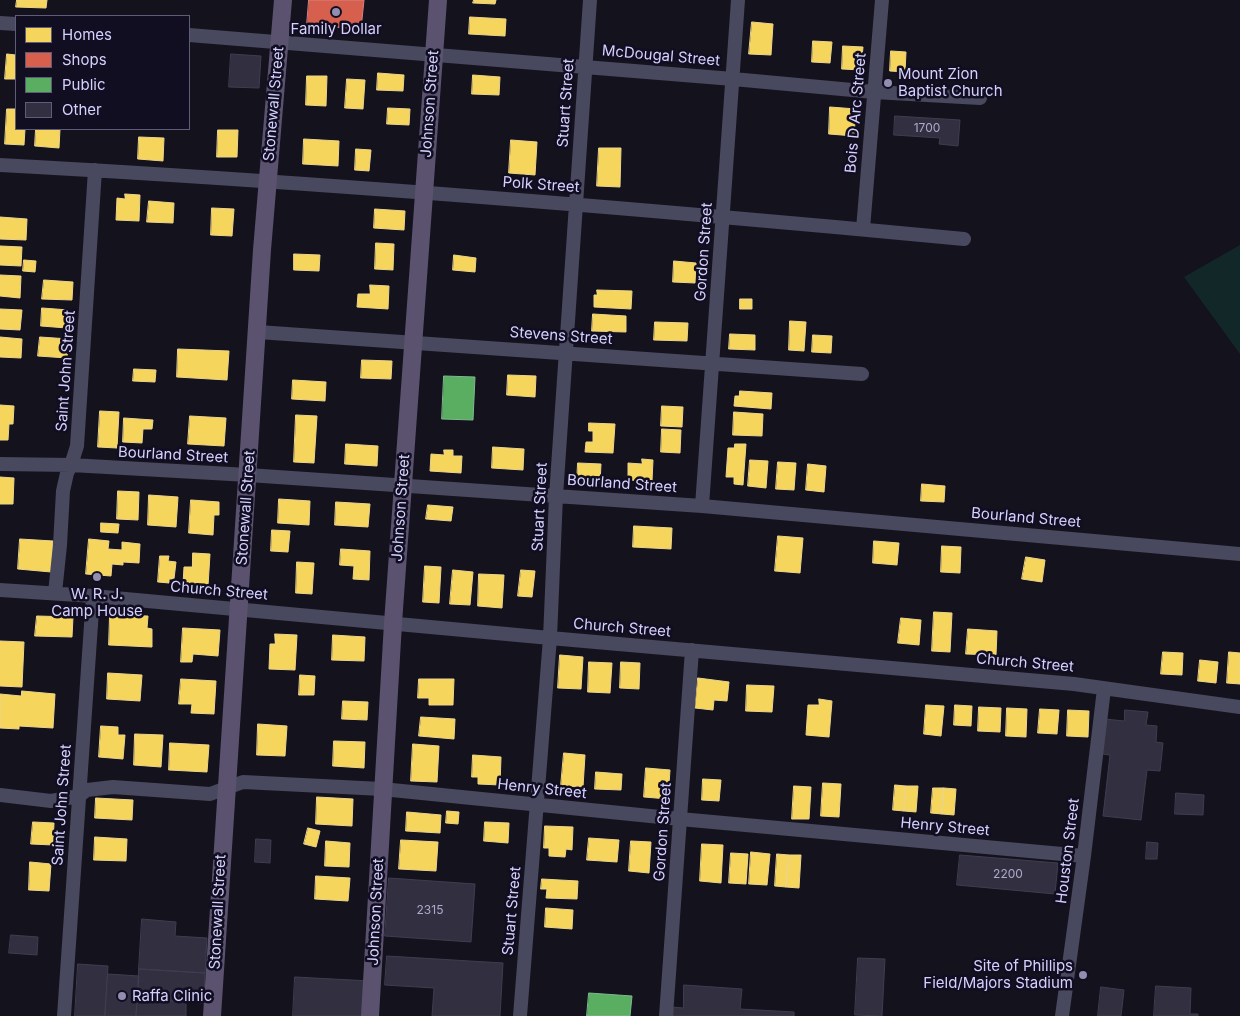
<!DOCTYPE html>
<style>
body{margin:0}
#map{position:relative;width:1240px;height:1016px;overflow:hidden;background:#14121d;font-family:Inter,sans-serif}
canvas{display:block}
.legend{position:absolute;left:15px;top:15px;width:175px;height:115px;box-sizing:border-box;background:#110e22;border:1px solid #5f5c7a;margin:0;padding:6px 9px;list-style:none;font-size:15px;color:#d5d1fe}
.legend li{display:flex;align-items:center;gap:10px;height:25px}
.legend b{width:25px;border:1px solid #5f5c7a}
</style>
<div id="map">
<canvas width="1240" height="1016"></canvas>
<ul class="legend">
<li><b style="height:14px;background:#f6d55c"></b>Homes</li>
<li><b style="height:14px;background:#d6604d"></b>Shops</li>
<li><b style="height:14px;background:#5aae61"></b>Public</li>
<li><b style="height:14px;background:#323040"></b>Other</li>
</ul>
</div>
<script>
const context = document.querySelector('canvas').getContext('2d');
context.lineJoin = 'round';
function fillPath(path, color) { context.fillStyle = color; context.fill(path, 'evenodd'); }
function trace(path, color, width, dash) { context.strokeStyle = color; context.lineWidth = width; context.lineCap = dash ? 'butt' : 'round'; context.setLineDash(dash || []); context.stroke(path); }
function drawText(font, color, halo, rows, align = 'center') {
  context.font = font + ' Inter,sans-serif'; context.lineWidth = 5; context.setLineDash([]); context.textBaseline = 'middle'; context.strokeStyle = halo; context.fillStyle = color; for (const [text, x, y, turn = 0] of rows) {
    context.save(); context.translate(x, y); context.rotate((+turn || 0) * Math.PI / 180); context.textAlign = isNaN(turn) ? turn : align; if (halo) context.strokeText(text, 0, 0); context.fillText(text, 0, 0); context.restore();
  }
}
fillPath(new Path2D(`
 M1240,245V354L1184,277Z`), '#122828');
const homes = new Path2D(`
 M17,0H47L46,8L16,7Z
 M474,0H496L495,4L473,3Z
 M470,17L506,19L505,36L469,34Z
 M752,22L773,24L771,55L749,54Z
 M813,41L832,42L830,63L812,62Z
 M843,46L863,47L861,70L842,69Z
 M891,51L906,52L905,72L890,71Z
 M7,54L16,55V79H5Z
 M378,73L404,75L403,91L377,90Z
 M473,75L500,77L499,95L472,94Z
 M307,76H327L326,106L306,105Z
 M347,79L365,80L363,109L345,108Z
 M830,107L856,109L854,136L829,134Z
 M388,108L410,109L409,125L387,124Z
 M7,109H16V129H25L24,145L5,144Z
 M36,129H60L59,148L35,146Z
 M218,130H238L237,157H217Z
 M139,137L164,138L163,161L138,159Z
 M304,139L339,141L338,166L303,164Z
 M511,140L537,142L535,175L509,173Z
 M599,148H621L620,187L597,186Z
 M356,149L371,150L369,171L355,170Z
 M125,194L140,195L139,221L116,220L117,198L125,199Z
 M149,201L174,203L173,223L147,222Z
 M212,208L234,209L232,236L211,235Z
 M375,209L405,211L404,230L374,228Z
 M0,217L27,219L26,240L0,239Z
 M376,243L394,244L393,270L375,269Z
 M0,246L22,247L21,266L0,265Z
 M294,254L320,255L319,271L294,270Z
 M454,255L476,258L475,272L453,270Z
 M24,260L36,261L35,272L23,271Z
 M674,261L696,263L695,283L673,282Z
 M0,275L21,276L20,298L0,296Z
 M44,280L73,282L72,300L42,299Z
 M370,285L389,286L388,309L357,307L358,294H370Z
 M597,290L632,291L631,309L594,307V295H597Z
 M740,299H752V309H740Z
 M42,308L69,310L67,328L41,326Z
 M0,309L22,310L20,330L0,329Z
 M593,314L626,316V332L592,331Z
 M790,321L806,322L804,351L789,350Z
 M655,322L688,323L687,341L654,340Z
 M730,334L755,335V350L729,349Z
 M813,335L832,336L831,353L812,352Z
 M0,337L22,339L21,358L0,357Z
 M40,337L69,339L67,358L38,356Z
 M178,349L229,351L227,380L177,377Z
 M362,360L392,361L391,379L361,378Z
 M134,369L156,370L155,382L133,381Z
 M508,375L536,376L535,397L507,395Z
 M293,380L326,382L325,401L292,399Z
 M740,391L772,393L771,409L734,406L735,396H739Z
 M0,405L14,406L13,424H9L8,440H0Z
 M662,406L683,407L682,427L661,426Z
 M100,411L119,412L117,448L98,447Z
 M734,412L763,414L762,436L733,435Z
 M296,415L317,416L314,463L294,462Z
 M190,416L226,418L224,446L188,444Z
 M124,418L153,420L152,429H143L142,443L123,442Z
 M589,423L615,424L613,453L585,452L586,442H593V431H589Z
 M662,429L681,430L680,453L661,452Z
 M346,444L378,446L377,466L345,464Z
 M735,444H746L743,485L734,484V477H726L728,448H734Z
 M493,447L524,449L523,470L492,468Z
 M444,450H453V456H462L461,473L430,471L431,454L444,455Z
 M642,459L653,460L652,481L628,480V463L642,464Z
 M750,460L768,461L766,488L748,486Z
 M778,462L796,463L794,490L776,489Z
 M578,463L601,464L600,483L577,482Z
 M808,464L826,466L824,492L806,490Z
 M0,477L14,478L13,504H0Z
 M922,484L945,486L944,502L921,501Z
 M118,491L139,492L138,520L117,519Z
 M149,495L178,497L176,527L148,525Z
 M279,499L310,501L309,525L278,523Z
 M191,500L219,502V515H214L213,535L189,533Z
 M336,502L370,504L368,527L335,525Z
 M428,505L453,507L451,521L426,519Z
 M101,523L119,524L118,533L101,532Z
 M634,526L672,528L671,549L633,547Z
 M272,530L290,531L288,552L271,551Z
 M778,536L803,538L800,573L775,571Z
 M20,539L53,541L51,572L18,569Z
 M89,539L109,541L108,549L122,550V542L140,544L139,563L123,562V565L112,564L111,576L86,574Z
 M874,541L899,543L897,565L873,563Z
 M942,546L961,547L960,573L941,572Z
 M341,549L370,551L369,580L353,579L354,566L340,565Z
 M193,553L210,554L208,586L183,584L184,567H192Z
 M160,556H169L168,561L176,562L174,579H169V583L158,582Z
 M1026,557L1045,560L1042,582L1022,579Z
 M297,562L314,563L312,594L296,593Z
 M425,566L441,567L439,603L423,602Z
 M453,570L473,572L470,605L450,604Z
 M521,570L535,571L532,597L518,596Z
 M479,574L504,575L502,608L478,606Z
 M934,612L952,613L950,652L932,651Z
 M110,615L148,616L147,628L152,629V647L109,645Z
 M37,616L73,617L72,637L35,636Z
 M901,618L921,620L919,645L898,643Z
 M183,628L220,630L218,656L193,654L192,662H181Z
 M968,629L997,631L996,655L966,654Z
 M275,634L297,635L295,670L269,669L270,644H275Z
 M333,635L365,637L364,661L332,660Z
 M0,641L24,642L22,687L0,686Z
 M1163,652L1183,653L1182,675L1161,674Z
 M1229,652L1240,653V684L1227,683Z
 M560,655L583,657L581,689L558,688Z
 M1200,660L1218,662L1216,683L1198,681Z
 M589,662L612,663L610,693L588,692Z
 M621,662L640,663L639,689L620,688Z
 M108,673L142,675L140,701L107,699Z
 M300,675L315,676L314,695H299Z
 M698,678L729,682L727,701L714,700L713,710L695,708Z
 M181,679L216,681L214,714L191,713L192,704H179Z
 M419,679H454L453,705H429V698H418Z
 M747,685L774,686L772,712L746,711Z
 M22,691L55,694L53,728L19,726V729L0,728V694L21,696Z
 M819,699L832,701L829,737L806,735L808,705H819Z
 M343,701L368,702L367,720L342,719Z
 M926,705L944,706L941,736L924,734Z
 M955,705L972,706L971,726L954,725Z
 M979,707L1001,708L1000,732L978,731Z
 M1007,708L1027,709L1026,737L1006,736Z
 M1040,709L1059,710L1057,734L1038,733Z
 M1068,710L1089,711L1088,737L1067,736Z
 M421,717L455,719L454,739L419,736Z
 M258,724L287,726L285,756L257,755Z
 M101,726L118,727V735H125L123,759L99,757Z
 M135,734L163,735L161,767L134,765Z
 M334,741L365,742L364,768L333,766Z
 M170,743L209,745L207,772L169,770Z
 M413,744L439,746L437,782L411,781Z
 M564,753L585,755L583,787L561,786Z
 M473,755L501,757L500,785L478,784V777H472Z
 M646,768L670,770L668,799L644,797Z
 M596,772L622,774L621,790L595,789Z
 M703,779L721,780L719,801L702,800Z
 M823,783L841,784L839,817L821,816Z
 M895,785L906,786L904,811L893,810Z
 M794,786L811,787L809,819H792Z
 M906,786H918L916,812L904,811Z
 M933,788H944L942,814L931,813Z
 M944,788L956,789L954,815L942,814Z
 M317,797L353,799L352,826L316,824Z
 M96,798L133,800L132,820L95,818Z
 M447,811L459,812L458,824L446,823Z
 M407,812L441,815L440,833L406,831Z
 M33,822L54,823L53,845L31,844Z
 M485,822L509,823L508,843L484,841Z
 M545,826L573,827L572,850L566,849L565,857L549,856V848H544Z
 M308,828L320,831L316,847L304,844Z
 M95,837L127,839L126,861L94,860Z
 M589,838L619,840L617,862L587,860Z
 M401,840L438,842L436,871L399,869Z
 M326,841L350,843L349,867L325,866Z
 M631,841L651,842L649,873L629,871Z
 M702,844L723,845L721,883L700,881Z
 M751,852L770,854L767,885L749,884Z
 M731,853L748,854L746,884L729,883Z
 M777,854L789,855L786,887L775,886Z
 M789,855H801L799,888L786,887Z
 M30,862L51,864L49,891L29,890Z
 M316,876L350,878L348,901L315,899Z
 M542,879L578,881L577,899L546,898L547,889H541Z
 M546,908L573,910L572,929L545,927Z`);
fillPath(homes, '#f6d55c');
trace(homes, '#ecd48d', 1);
const shops = new Path2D(`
 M309,0H364L361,29L307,25Z`);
fillPath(shops, '#d6604d');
trace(shops, '#d68282', 1);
const public = new Path2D(`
 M444,376L475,377L473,420L442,419Z
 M589,993L632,996L630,1016H587Z`);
fillPath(public, '#5aae61');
trace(public, '#7fb890', 1);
const building = new Path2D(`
 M231,54L261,56L259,88L229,87Z
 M895,116L960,120L958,146L939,144L940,138L894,135Z
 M1125,710L1148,712L1146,725L1157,726L1156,742L1163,743L1160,771L1147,770L1141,820L1103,816L1110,755L1102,754L1105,719L1124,721Z
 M1176,793L1204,795L1203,815L1175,814Z
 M256,839L271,840L270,863L255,862Z
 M1147,842L1158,843L1157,859H1146Z
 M960,855L1058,863L1055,894L957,885Z
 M389,878L475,884L471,942L385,936Z
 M142,919L176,922L175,936L207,938L205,973L139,969Z
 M11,935L38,937L37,955L9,953Z
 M387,956L503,963L500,1016H432L434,988L385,985Z
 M858,958L885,959L882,1016L855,1015Z
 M78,964L108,966L105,1016H75Z
 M139,969L205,973L204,1003L138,999Z
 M108,974L139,976L136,1016H105Z
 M295,977L370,981L368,1016H293Z
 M684,985L742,989L740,1009L794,1012V1016H673V1007L683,1008Z
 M1156,986L1191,988L1190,1014H1198V1016H1154Z
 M1101,987L1124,990L1121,1016H1098Z
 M138,999L186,1001V1016H136Z`);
fillPath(building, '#323040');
trace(building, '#403c51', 1);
trace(new Path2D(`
 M0,23L16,24
 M189,35L733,79L874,92L980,98
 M0,165C241,178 482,196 722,217C803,224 883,231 964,239
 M863,229L882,0
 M258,332L862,374
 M0,464L71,465L248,475L702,506L1240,554
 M702,506L738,0
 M0,590L93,596L550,638L1074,684L1240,707
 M55,593L60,545L63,491L67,473L71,465L77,446L95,170
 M0,795L51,801L79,796L87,790L113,787L210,794L243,782L382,789L680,819L1084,856
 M64,1016L93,596
 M520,1016L550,638L556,496L590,0
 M666,1016L692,650
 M1062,1016L1084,856L1104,689`), '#48485e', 14);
trace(new Path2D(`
 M212,1016L262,250L283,0
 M370,1016L393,623L438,0`), '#5b526f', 18);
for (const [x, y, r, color] of [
 [336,12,5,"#918eaf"],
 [888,83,5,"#918eaf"],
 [97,577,5,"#918eaf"],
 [1083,975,5,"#918eaf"],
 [122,996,5,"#918eaf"]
]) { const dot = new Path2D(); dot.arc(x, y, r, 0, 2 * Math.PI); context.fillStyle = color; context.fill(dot); trace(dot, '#110e22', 2); }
drawText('12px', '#aca9ce', null, [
 ["1700",927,128],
 ["2200",1008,874],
 ["2315",430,910]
]);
drawText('15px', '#d5d1fe', '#110e22', [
 ["Family Dollar",336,29],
 ["Mount Zion",898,74,"left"],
 ["Baptist Church",898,91,"left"],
 ["W. R. J.",97,594],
 ["Camp House",97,611],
 ["Site of Phillips",1073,966,"right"],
 ["Field/Majors Stadium",1073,983,"right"],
 ["Raffa Clinic",132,996,"left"]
]);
drawText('15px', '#d5d1fe', '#110e22', [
 ["McDougal Street",661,56,5],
 ["Stuart Street",566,103,-86],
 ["Stonewall Street",274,104,-85],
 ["Johnson Street",430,104,-86],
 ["Bois D Arc Street",856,113,-85],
 ["Polk Street",541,185,4],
 ["Gordon Street",704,252,-86],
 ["Stevens Street",561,336,4],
 ["Saint John Street",66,371,-86],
 ["Bourland Street",173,455,3],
 ["Bourland Street",622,484,4],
 ["Stuart Street",540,507,-87],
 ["Stonewall Street",246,508,-86],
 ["Johnson Street",401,508,-86],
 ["Bourland Street",1026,518,5],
 ["Church Street",219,591,5],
 ["Church Street",622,628,5],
 ["Church Street",1025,663,5],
 ["Henry Street",542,789,6],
 ["Saint John Street",62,805,-86],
 ["Henry Street",945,827,5],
 ["Gordon Street",663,832,-86],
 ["Houston Street",1068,851,-83],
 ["Stuart Street",512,911,-85],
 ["Stonewall Street",218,912,-87],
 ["Johnson Street",376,912,-87]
]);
</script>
